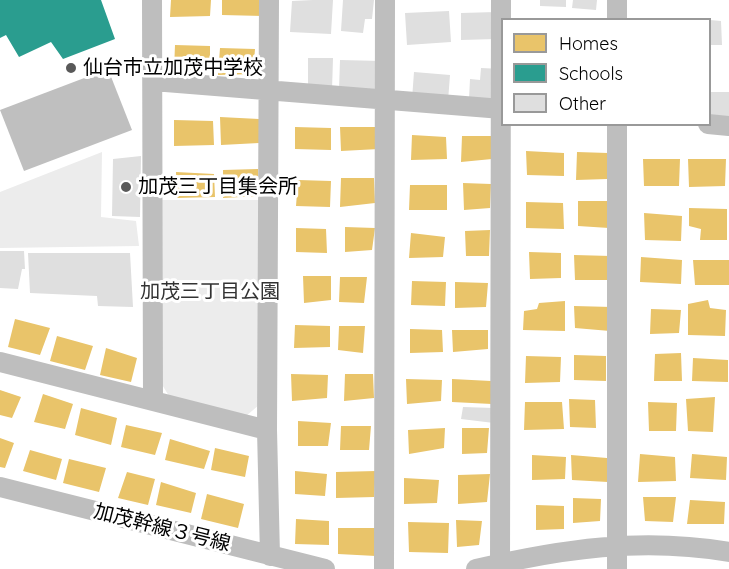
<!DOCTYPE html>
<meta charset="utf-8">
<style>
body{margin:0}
#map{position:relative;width:729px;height:569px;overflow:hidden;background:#fff;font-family:Quicksand,sans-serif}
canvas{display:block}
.legend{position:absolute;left:501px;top:18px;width:210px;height:108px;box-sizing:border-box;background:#fff;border:2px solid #999;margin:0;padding:8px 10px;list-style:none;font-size:18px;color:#000}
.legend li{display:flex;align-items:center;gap:12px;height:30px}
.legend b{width:30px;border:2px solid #999}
</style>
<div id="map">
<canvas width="729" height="569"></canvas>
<ul class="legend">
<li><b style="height:16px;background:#e9c46a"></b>Homes</li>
<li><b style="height:16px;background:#2a9d8f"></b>Schools</li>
<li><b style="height:16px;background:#dfdfdf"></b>Other</li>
</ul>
</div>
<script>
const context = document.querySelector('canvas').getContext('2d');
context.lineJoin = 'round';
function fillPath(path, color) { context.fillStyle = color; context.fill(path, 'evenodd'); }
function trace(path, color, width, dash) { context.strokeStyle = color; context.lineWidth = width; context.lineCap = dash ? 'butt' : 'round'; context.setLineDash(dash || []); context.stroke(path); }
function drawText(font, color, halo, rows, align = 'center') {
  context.font = font + ' Quicksand,"Noto Sans JP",sans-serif'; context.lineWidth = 6; context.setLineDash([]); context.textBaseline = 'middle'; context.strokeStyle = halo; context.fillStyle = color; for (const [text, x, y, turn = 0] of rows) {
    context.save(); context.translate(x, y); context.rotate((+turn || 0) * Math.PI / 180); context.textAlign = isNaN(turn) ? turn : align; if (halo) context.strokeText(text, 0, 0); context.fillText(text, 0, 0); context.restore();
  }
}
fillPath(new Path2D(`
 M102,152L101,217L136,221L139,246L0,248V192Z
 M160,200H259V405L246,416L169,396L161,383Z`), '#ececec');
fillPath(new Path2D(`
 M108,69L132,130L24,171L0,110Z`), '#bfbfbf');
fillPath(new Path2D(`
 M171,0H211L210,16L170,17Z
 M222,0H262L263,16L222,15Z
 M175,45L210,46V70H174Z
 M220,48L255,49L253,74L218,75Z
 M220,117L259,119V143L221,145Z
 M174,120L213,121L214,145L174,146Z
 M295,127L331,128V150L295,149Z
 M340,127H380L379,149L341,151Z
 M412,135L446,137L447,159L411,160Z
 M462,136H494L492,159L461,162Z
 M526,151L564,153V176L527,175Z
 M577,152L608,153L607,179L576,180Z
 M643,159H680L679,186H644Z
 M688,159H726L725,186L689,187Z
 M258,169L259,196L223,198V170Z
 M176,172L214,174L215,197L177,198Z
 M341,178H374L375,203L340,207Z
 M298,180L331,181L330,207L296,206Z
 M463,183L491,184L490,208L464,210Z
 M410,185H447V210H409Z
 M578,201H610L609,228L578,226Z
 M526,202L563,203L564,229L526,228Z
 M689,208L727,209V240H700L701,229L689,226Z
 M644,213L682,216L681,241L645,240Z
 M345,227L375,228L372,250L345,252Z
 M296,228L326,229L327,253L296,252Z
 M490,230L489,256H466L465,231Z
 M411,233L445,237L443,257L409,258Z
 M529,252L561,253V278L530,279Z
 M574,255L611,256L610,280H575Z
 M641,257L682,260L681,284L640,282Z
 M693,260H729V285H695Z
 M303,276H331V300L304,303Z
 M340,277H367L364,303L339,302Z
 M412,281L446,282L445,306L411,305Z
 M455,282L488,283L486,307L455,308Z
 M708,300L710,308L726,310L725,336L688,335V304Z
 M565,301V331L523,330L524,311L537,309L539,303Z
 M574,306L612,307L610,331L575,328Z
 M651,309L681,310L679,333L650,334Z
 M15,319L50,328L40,355L8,347Z
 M295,325L330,326V347L294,348Z
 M339,326H365L363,353L338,350Z
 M410,329L442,330L443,352L410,353Z
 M452,330H488V349L453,352Z
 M57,336L93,346L85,370L50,361Z
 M106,348L137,358L131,382L100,375Z
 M681,353L682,381H654L655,354Z
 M574,355L606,356V381L574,380Z
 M526,356L561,357L560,382L525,383Z
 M693,358L728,360V382L692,381Z
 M291,374L328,375L327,398L292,401Z
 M345,374H373L374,398L344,401Z
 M406,379L442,380L441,401L407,404Z
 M452,379L491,381L492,404L452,402Z
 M0,390L21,397L12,418L0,415Z
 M43,394L73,404L65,429L34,422Z
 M715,397L713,432L688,431L686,399Z
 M569,399L595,400L596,428L570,427Z
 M525,402H562L564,429L524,430Z
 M648,402L677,403L676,431H649Z
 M81,408L117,418L111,445L75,435Z
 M298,421L331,423L328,446H298Z
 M126,425L162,433L155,455L121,447Z
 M341,426H371L369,450H340Z
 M445,428L444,448L409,454L408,430Z
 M462,428H489L487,453L462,454Z
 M0,438L14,443L5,468L0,467Z
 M170,439L210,451L204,469L165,460Z
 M215,448L249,456L245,477L211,470Z
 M30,450L62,459L56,480L23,471Z
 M640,454L675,457L676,481L638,482Z
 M692,454L727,457L726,480L690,478Z
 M532,455L566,457L565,479L532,480Z
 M571,455L607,458L608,482L572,480Z
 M69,459L106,468L99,492L63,483Z
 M295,471L327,474L325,496L295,494Z
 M376,471L374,497L336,498V472Z
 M127,472L155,479L148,505L118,498Z
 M490,474L487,502L458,504V475Z
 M404,478L439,480L437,503L404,504Z
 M161,482L196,493L191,513L156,505Z
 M207,494L244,504L238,528L201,519Z
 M643,497H676L673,522L645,521Z
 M573,498L601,499L600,521L573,523Z
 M690,500L725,502L724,524H687Z
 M536,505L564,506V529L536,530Z
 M296,519L329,521V545L295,544Z
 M456,520L482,521L479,545L457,547Z
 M408,522L449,523L448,553L409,552Z
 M338,528H378L376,556L338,554Z`), '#e9c46a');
fillPath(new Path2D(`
 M0,0H101L115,39L63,59L51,42L19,57L6,35L0,38Z`), '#2a9d8f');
fillPath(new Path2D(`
 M313,0H333L331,34L290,32L292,1Z
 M343,0H374L372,19H365L363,33L341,31Z
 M540,0H566V7L540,6Z
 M573,0H597L596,10L572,8Z
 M449,11L451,42L407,45L405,13Z
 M496,12V39L461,40V13Z
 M710,20L721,21L722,45H710Z
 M308,58H333L332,90H308Z
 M340,60L382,61V90H339Z
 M481,68L502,69V100L469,99L470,79L480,80Z
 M414,72L450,75L448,101L412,99Z
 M710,92H729V119L710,118Z
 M141,156L140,217L112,216L113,159Z
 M0,251H24L25,269H22L18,289L0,288Z
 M28,253H130L133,307L98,306L97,296L30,293Z
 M463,407L494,408V423L461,419Z`), '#dfdfdf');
trace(new Path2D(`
 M152,0L153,401
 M269,0L267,430L270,556
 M617,0V20
 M153,81L502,109
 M617,124V569
 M708,124L729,126
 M0,362L267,430
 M0,487L325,569
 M384,569L385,0
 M476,569C561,549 642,537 729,552
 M500,569L501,0`), '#bebebe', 20);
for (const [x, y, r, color] of [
 [71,68,6,"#595959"],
 [126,187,6,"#595959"]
]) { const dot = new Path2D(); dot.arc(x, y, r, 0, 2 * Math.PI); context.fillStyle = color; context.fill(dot); trace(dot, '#fff', 2); }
drawText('20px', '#000', '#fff', [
 ["仙台市立加茂中学校",83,68],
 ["加茂三丁目集会所",138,187]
], 'left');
drawText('20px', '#333', '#fff', [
 ["加茂三丁目公園",210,292]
]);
drawText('20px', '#000', '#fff', [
 ["加茂幹線３号線",162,528,14]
]);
</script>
